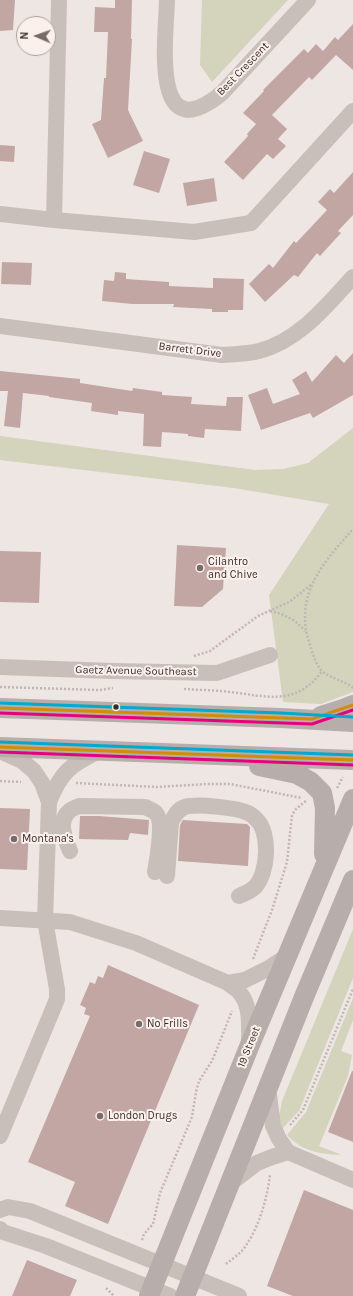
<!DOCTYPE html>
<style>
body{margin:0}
#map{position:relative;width:353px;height:1296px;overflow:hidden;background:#eee6e3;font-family:Karla,sans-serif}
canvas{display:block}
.north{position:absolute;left:16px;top:16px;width:40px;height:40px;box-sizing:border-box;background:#fbf0eb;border:1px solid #ada19d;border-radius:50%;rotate:272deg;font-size:11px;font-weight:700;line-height:16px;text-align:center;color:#392b29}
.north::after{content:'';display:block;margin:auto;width:14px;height:18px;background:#786c6a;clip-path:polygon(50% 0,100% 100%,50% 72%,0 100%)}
</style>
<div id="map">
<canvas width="353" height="1296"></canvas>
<div class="north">N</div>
</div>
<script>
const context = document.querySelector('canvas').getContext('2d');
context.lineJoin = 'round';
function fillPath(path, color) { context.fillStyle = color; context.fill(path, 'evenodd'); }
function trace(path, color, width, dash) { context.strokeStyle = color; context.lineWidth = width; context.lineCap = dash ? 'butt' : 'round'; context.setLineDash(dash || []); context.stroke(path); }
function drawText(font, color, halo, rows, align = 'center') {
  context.font = font + ' Karla,sans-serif'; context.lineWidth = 4; context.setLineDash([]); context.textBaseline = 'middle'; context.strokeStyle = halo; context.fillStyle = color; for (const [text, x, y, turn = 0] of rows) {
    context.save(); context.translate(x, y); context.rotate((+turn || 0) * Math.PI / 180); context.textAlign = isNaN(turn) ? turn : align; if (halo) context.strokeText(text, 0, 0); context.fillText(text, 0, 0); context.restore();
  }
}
fillPath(new Path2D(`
 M202,0H288L212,82L200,65Z
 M353,428V692L321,704L283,702L269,595L329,504L234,488L0,460V436L255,470L283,469L308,463Z
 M353,929V978L299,1111L282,1129L279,1117L282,1101Z
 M353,998V1020L341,1051L352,1055L348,1076L319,1146L342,1155C320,1154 303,1152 287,1135L306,1112Z`), '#d4d3bc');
fillPath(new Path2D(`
 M0,0H15L13,30L0,31Z
 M115,0H132L131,39H132L128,110L143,141L108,158L92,124L101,120L104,78H106L108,32H94L95,7L115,8Z
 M353,24V70L336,55L312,80L309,77L272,115L287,129L278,139L286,146L273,159L267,154L243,180L224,162L248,136L247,134L256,124L243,113L264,91L263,90L304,49L308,53L316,44L323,51L335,37L338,40Z
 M0,145L15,146L14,162L0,161Z
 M144,151L170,159L159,193L133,185Z
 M353,172V215L338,231L341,233L320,256L317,253L298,277L294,275L265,302L249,284L269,264L273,268L294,241L296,243L327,210L318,202L330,189L334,193Z
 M214,178L217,201L187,206L183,183Z
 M2,262L32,263L31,285L1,284Z
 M115,272L126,273V279L169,282V286L213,288V278L244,279L243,310H228V312H212V309L173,307L174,304H132L102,301L104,280L114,281Z
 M353,353V395L313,418L310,413L261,430L248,395L267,388L273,404L300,394L292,380L306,371L312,382L336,355L344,363Z
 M0,371L80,379V383L132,391L133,388L162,392V395L192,397L191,404L226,406L227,397H243L241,431L205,429L204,438L188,436V434L162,432L161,447L143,446L144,414L118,411V415L91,411L92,403L49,397V396L23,393L20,428L4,426L8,391H0Z
 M177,545L226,548L223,589L202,607L174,606Z
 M0,551L41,552L39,603L0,602Z
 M0,808L30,809L27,870L0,869Z
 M80,816H99L149,820L148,835L130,833L128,840L79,839Z
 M183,820L247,824L250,827L248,866L178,861L180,825Z
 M108,965L199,1005L108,1224L65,1206L75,1182L28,1162L90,1016L84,1014L86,1008L80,1005L90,982L95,984L98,976L103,978Z
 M352,1071H353V1142L328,1132Z
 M304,1190L353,1210V1296H293L267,1286Z
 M27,1260L77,1280L70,1296H12Z`), '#c2a6a4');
trace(new Path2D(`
 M270,611C284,614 295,619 305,631
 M194,656L210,651L258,616L289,602L311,585
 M0,687L100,690L113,688
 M353,688C344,680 330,679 321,670C315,663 313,654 310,645C293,596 322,564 353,529
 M184,689C199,690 215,690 230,692C267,696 296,707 322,671
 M0,781L21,782
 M76,783L157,787L207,784H230L302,798
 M337,788L343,777
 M253,959L272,910L287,862L292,815L296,809L307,800
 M290,1125L303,1110L353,989
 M142,1240L144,1234L153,1224L160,1193L192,1117L196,1092L199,1081L212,1061L232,1011
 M226,1264C232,1259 240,1254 245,1247C259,1227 267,1199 270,1175
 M106,1288L114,1296`), '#c0b7b4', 2.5, [2, 2]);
trace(new Path2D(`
 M167,0C166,38 150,152 222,93L308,0
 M0,214L54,220L194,232L251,223L353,111
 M54,220L59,0
 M0,326L222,355C235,354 247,354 259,351C299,341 327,305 353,277
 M0,667L113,671L217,673L270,655
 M0,751L22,761L34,771L42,783L49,802L45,920L57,989V999L53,1009L0,1136
 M49,802C61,772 70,765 99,751
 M70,851C63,834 55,814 79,806L145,807C149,809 153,810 156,813C164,822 157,860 155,872
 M167,876L171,822C175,815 178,809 185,807C196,803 238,808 248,813C251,814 254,817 256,819C271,832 268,874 255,887C251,891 244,894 239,896
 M0,918L70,922L136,943L228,983C231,986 237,989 240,993C251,1006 249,1026 249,1042
 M228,983L245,980L269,968L287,956
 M268,1087L273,1126L279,1139L288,1152L353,1180
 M231,1183L257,1163L272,1157L288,1152
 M0,1210L8,1207L30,1211L239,1296
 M0,1229L3,1232L46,1246L170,1296`), '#c8bfbb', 16);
trace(new Path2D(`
 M0,708L281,718L353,722
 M321,716L343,709L353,705
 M0,747L353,760
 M259,766L297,774L311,782L322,793L325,808L324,854
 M149,1296L249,1047L353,799
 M185,1296L304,997L353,880`), '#b7adaa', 20);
trace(new Path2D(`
 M0,708L312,719L353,705
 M0,747L353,760`), '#d18d08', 3);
trace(new Path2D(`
 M0,713L312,724L353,710
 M0,752L353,765`), '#e5007d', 3);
trace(new Path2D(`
 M0,703L281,713L353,717
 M0,742L353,755`), '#00a9ce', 3);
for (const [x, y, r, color] of [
 [200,568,4,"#786c6a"],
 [116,707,3.5,"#392b29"],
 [14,839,4,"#786c6a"],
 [139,1024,4,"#786c6a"],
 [100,1116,4,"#786c6a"]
]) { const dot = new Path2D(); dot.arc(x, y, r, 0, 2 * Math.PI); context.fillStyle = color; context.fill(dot); trace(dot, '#fbf0eb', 1.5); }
drawText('11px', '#392b29', '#fbf0eb', [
 ["Best Crescent",243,69,-46],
 ["Barrett Drive",190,350,7],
 ["Gaetz Avenue Southeast",136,671,1],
 ["19 Street",249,1047,-68]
]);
drawText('11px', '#392b29', '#fbf0eb', [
 ["Cilantro",208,562],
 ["and Chive",208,575],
 ["Montana's",22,839],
 ["No Frills",147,1024],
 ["London Drugs",108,1116]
], 'left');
</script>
